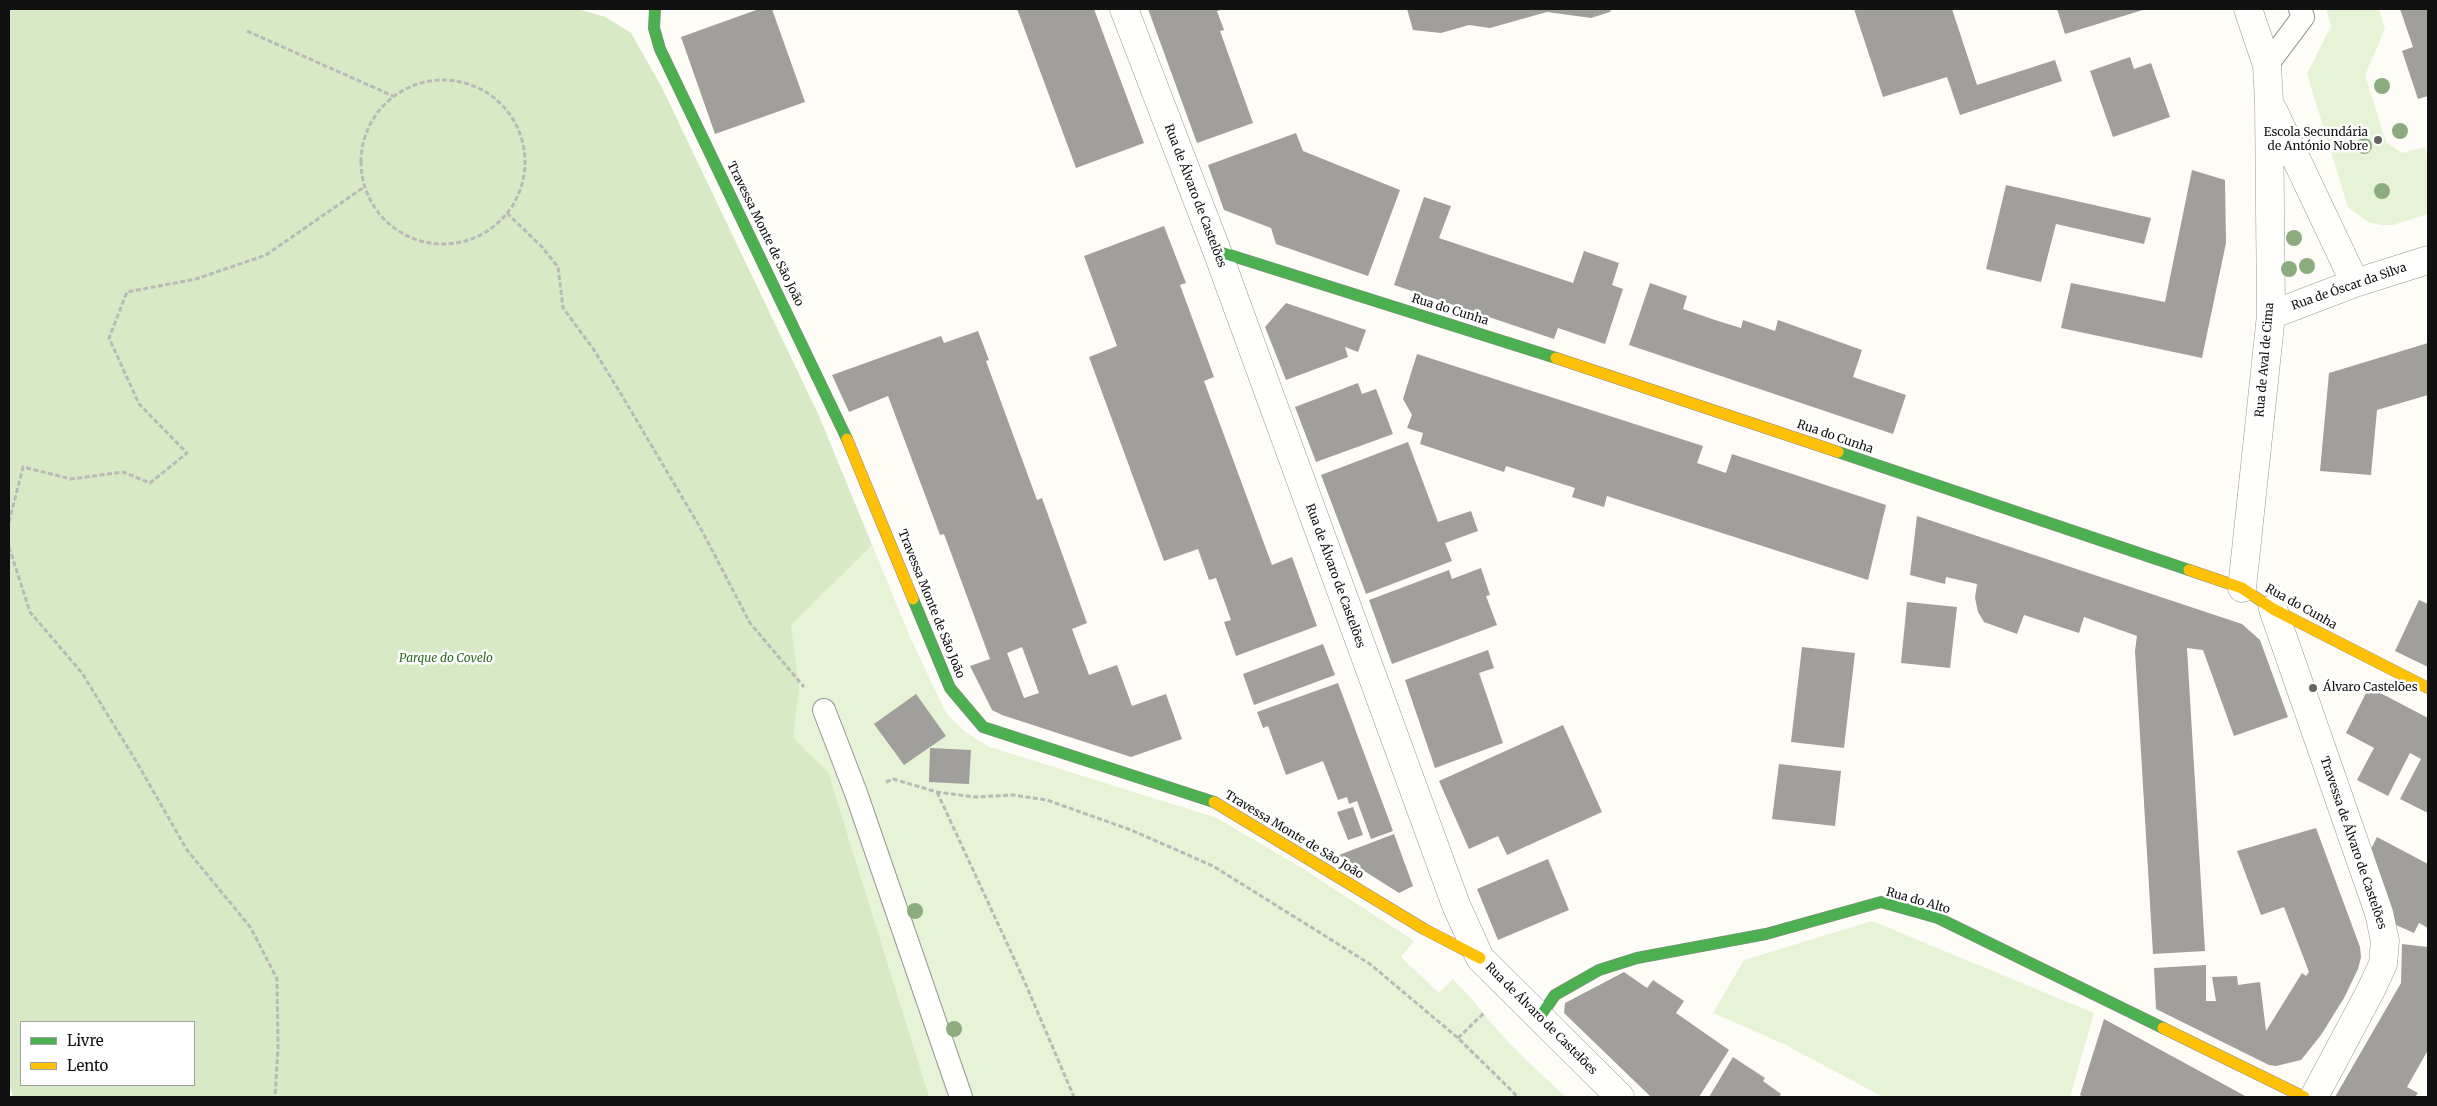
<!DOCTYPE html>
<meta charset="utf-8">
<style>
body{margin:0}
#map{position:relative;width:2437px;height:1106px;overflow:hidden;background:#fdfcf7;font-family:Merriweather,serif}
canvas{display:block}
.frame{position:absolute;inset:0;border:10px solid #111;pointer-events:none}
.legend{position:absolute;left:20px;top:1021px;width:175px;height:65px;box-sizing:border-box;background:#fff;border:1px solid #a0a0a0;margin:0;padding:6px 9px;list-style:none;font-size:15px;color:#111}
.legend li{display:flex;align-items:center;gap:10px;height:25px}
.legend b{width:25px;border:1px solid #a0a0a0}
</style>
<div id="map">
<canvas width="2437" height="1106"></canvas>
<div class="frame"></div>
<ul class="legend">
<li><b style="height:6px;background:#4caf50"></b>Livre</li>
<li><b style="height:6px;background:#ffc107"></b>Lento</li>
</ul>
</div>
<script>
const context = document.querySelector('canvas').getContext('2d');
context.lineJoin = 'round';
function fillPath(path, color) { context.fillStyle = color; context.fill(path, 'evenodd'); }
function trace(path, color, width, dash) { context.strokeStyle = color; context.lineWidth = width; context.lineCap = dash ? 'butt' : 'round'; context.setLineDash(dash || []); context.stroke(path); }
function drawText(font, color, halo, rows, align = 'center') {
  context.font = font + ' Merriweather,serif'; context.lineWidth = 5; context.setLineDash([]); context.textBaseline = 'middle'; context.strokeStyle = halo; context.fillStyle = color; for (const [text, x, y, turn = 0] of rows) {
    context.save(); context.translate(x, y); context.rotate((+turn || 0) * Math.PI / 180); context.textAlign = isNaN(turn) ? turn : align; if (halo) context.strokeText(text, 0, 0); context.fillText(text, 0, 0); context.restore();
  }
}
fillPath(new Path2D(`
 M9,9H577L605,17L631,33L662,88L819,416L910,637L945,711C958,727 972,738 990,747L1217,818L1302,868L1414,941L1401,957L1439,993L1453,979C1468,994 1480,1009 1494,1026C1516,1052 1541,1074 1566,1097H48L194,1085V1022Z
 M2326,9H2379L2385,29L2365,75L2386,142L2402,153L2425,147L2428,159V214L2393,225H2381L2368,222L2348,207L2307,74L2331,26Z
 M1872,921L2094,1013L2070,1097H1883L1784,1044L1713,1013L1744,960Z`), '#e7f3d7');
fillPath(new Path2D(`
 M9,9H577L605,17L631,33L662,88L819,416L872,545L791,625L799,688L793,738L828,772L929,1097H13L9,1084ZM21,1022H194V1085H21Z`), '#d8eac5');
fillPath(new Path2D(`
 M759,9H772L805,102L715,134L681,37Z
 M1017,9H1094L1144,143L1076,168Z
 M1148,9H1223L1217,11L1224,30L1220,31L1253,123L1197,143Z
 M1407,9H1611L1610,12L1591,18L1547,12L1490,28L1469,25L1441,33L1413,30Z
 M1854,9H1952L1977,85L2055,60L2062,81L1960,115L1947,77L1883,97Z
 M2057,9H2146L2065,34Z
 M2400,9H2428V96L2418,99L2402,51L2413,47Z
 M2130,57L2134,69L2151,63L2170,117L2113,137L2090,71Z
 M1296,133L1303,151L1400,190L1368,276L1276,244L1271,228L1224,210L1208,165Z
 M2192,170L2225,180L2226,243L2202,358L2061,328L2071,283L2165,302Z
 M2006,185L2151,218L2144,244L2056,224L2041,282L1986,269Z
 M1424,197L1451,206L1439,238L1573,283L1584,251L1619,263L1612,285L1623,289L1605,344L1558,328L1554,339L1394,285Z
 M1164,226L1186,283L1180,285L1214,377L1204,381L1272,565L1292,557L1317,626L1236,656L1224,622L1231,620L1216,578L1209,580L1198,549L1164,561L1089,357L1117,346L1084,256Z
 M1650,283L1687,296L1683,309L1718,321L1741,328L1743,320L1775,331L1778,320L1862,350L1853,377L1906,395L1893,434L1629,345Z
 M1286,303L1366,330L1358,352L1345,347L1348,357L1286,380L1265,327Z
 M978,331L989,360L986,361L1037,500L1042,498L1087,623L1072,629L1089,675L1117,665L1132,706L1166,694L1182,739L1131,757L1002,715L992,710L970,666L990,659L944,534L940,535L888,396L849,412L832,375L941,336L944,343ZM1022,647L1039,693L1024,698L1007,653Z
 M2428,343V395L2377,410L2371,475L2320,471L2329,373Z
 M1417,354L1703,446L1697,463L1726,473L1732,454L1886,505L1868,580L1607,496L1604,507L1572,497L1575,488L1506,466L1504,472L1420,444L1423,433L1407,428L1412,415L1403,399Z
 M1358,383L1362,394L1376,389L1393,434L1316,462L1295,407Z
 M1408,442L1438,522L1471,511L1478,531L1445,543L1452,561L1366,594L1321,475Z
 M1917,516L2242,624L2260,640L2288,717L2234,736L2203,650L2187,648L2205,951L2153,954L2135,651L2137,636L2084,617L2079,633L2024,615L2017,634L1984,622L1978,612L1975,598L1977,584L1946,577L1945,584L1910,575Z
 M1481,568L1490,595L1486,596L1497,625L1392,664L1369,600L1449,570L1452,579Z
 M2419,600L2428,604V667L2395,651Z
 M1907,602L1957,607L1950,668L1901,663Z
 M1323,644L1335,675L1254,705L1243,674Z
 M1802,647L1855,653L1844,748L1791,742Z
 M1488,650L1494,668L1479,673L1503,743L1435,768L1405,680Z
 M1338,683L1393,831L1371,839L1357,801L1349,804L1347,797L1338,800L1323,761L1286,775L1268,726L1263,728L1257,712Z
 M2369,687L2428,718V813L2400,799L2421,759L2410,753L2388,796L2357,780L2374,748L2346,733Z
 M916,694L946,736L904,765L874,724Z
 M1563,725L1602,812L1507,855L1498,836L1469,849L1439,781Z
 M930,748L971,750L969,784L929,782Z
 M1779,764L1841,771L1835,826L1772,819Z
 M1353,807L1363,835L1348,840L1337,812Z
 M2316,828L2360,947L2361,957L2358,969L2344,998L2321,1035L2301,1060L2276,1066L2269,1065L2156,1009L2154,968L2206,965V1001H2216L2212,977L2237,976L2238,985L2260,982L2266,1031L2302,973L2306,976L2309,972L2284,907L2261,915L2237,851Z
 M1394,834L1413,886L1399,893L1339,855Z
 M2377,837L2428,864V928L2419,923L2414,933L2396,925L2369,853Z
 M1548,859L1569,910L1498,940L1477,889Z
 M2402,944L2428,947V1050L2407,1087L2418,1093L2415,1097H2335L2401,983Z
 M1624,972L1647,988L1653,980L1684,1001L1676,1013L1729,1050L1699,1097H1651L1564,1013L1565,1003Z
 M2104,1019L2247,1097H2083L2080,1095Z
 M1733,1057L1765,1078L1763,1081L1781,1094L1779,1097H1709Z`), '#a19f9c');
const lane = new Path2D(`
 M2267,65L2303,17L2300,9
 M824,710L856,793L961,1097`);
const street = new Path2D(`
 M1124,9L1217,251L1456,905L1480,958L1620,1097
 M2273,110L2355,283
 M2271,315L2355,283L2428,260
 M2242,588L2271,315L2269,102L2267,65L2248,9
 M2273,609L2379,913L2385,941L2383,964L2371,990L2314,1097`);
const fast = new Path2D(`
 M655,9L654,28L660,49L847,439
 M1217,251L1556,358
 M1838,452L2189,570
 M913,599L950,688L983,727L1214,802
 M1540,1017L1555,995L1599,970L1637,958L1766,934L1881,902L1938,918L2163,1028`);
const slow = new Path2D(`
 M1556,358L1838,452
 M847,439L913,599
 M2189,570L2242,588L2273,609L2428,688
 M1214,802L1424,929L1480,958
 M2163,1028L2304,1097`);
trace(lane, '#979795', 24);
trace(street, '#979795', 29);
trace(fast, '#8e8d8b', 12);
trace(slow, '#8e8d8b', 12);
trace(new Path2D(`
 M247,31L393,96
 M361 162a82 82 0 1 1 164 0a82 82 0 1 1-164 0Z
 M507,213L542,247L558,267L563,308L594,350L621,394L701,529L750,623L804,687
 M9,522L23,467L71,479L123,472L150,483L187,453L139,404L109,338L127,292L196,279L266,255L364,187
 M9,547L30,612L82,673L136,761L187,850L251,928L277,979L278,1048L275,1097
 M886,782L893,779L937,792L974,797L1013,795L1047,800L1131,830L1213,866L1370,964L1458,1038L1518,1097
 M937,792L1023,978L1074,1097
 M1458,1038L1484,1013`), '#b9b9b8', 3, [5, 2.5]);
trace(lane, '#fffffe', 22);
trace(street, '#fffffe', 28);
trace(fast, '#4caf50', 11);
trace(slow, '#ffc107', 11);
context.fillStyle = '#8cac80';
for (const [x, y] of [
 [2382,86],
 [2400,131],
 [2364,146],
 [2382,191],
 [2294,238],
 [2307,266],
 [2289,269],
 [915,911],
 [954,1029]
]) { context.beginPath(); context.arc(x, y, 8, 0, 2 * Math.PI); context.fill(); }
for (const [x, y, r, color] of [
 [2378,140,5,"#646362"],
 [2313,688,5,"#646362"]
]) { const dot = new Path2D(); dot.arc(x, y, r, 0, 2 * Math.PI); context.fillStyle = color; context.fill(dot); trace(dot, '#fff', 2); }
drawText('12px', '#111', '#fff', [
 ["Escola Secundária",2368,133],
 ["de António Nobre",2368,147],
 ["Álvaro Castelões",2323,688,"left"]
], 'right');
drawText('12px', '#111', '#fff', [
 ["Rua de Álvaro de Castelões",1195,196,69],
 ["Travessa Monte de São João",765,234,64],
 ["Rua de Óscar da Silva",2349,287,-19],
 ["Rua do Cunha",1450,310,17],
 ["Rua de Aval de Cima",2265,360,-85],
 ["Rua do Cunha",1835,437,19],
 ["Rua de Álvaro de Castelões",1335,576,70],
 ["Travessa Monte de São João",931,604,68],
 ["Rua do Cunha",2301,607,29],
 ["Travessa Monte de São João",1294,835,31],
 ["Travessa de Álvaro de Castelões",2353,843,71],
 ["Rua do Alto",1918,901,16],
 ["Rua de Álvaro de Castelões",1541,1019,45]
]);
drawText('italic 12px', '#2f6b1f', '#fff', [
 ["Parque do Covelo",446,659]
]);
</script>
